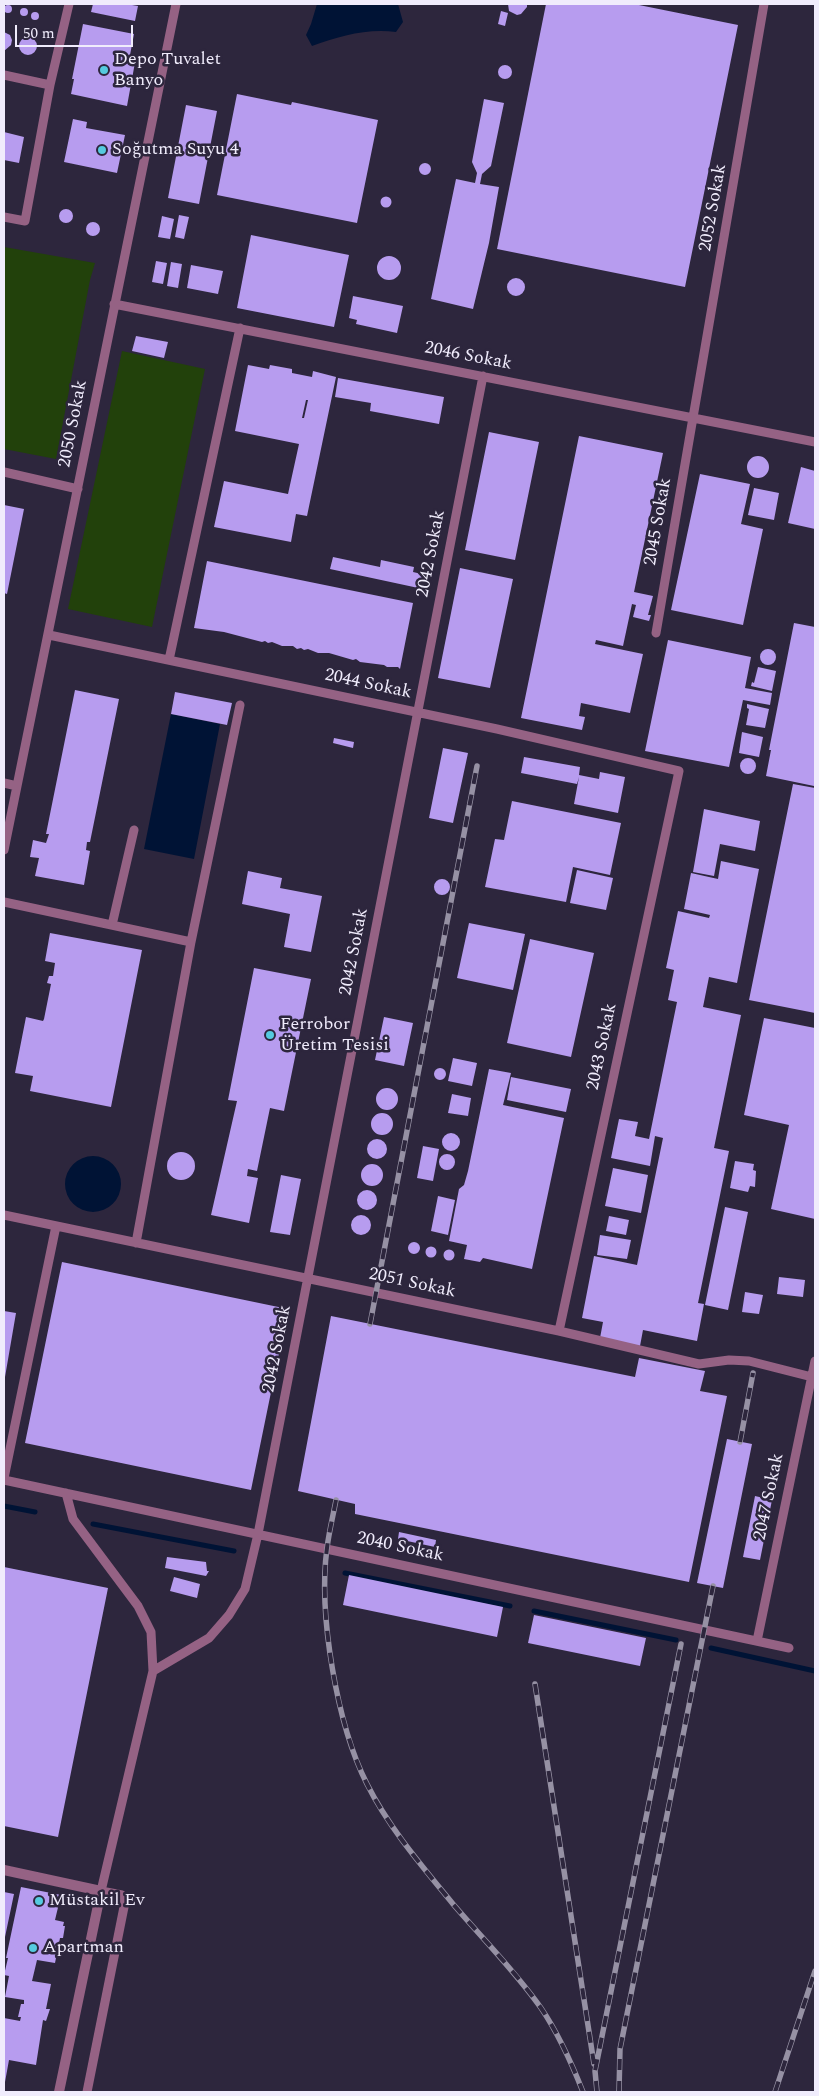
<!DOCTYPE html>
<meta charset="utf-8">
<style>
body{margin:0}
#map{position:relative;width:819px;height:2096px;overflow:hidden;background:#2d263d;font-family:Spectral,serif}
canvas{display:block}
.frame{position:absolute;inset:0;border:5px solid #f0ecfc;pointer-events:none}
.scale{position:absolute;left:15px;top:25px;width:118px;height:22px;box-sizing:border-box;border:2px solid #f0ecfc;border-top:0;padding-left:6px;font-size:15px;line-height:18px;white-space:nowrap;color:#f0ecfc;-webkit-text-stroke:4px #2d263d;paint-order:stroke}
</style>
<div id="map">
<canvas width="819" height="2096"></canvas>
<div class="frame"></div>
<div class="scale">50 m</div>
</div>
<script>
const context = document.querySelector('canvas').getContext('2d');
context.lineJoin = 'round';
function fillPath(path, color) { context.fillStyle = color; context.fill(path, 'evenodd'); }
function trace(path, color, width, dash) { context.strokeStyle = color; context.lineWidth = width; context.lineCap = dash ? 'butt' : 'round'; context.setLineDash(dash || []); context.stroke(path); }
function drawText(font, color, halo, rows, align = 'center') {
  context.font = font + ' Spectral,serif'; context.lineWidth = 5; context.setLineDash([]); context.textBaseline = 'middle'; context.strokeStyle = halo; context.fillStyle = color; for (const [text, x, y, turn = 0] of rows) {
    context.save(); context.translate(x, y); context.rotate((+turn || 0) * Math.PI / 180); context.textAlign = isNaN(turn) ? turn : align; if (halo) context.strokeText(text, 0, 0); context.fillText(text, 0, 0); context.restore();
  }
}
fillPath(new Path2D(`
 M4,247L95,263L90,280L56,459L4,449Z
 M122,351L205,369L152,627L68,609Z`), '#22410b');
fillPath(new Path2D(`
 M317,4H398L403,22L396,32C368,28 339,36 312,46L306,35L311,24Z
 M171,714L220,724L194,859L144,849Z
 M65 1184a28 28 0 1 1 56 0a28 28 0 1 1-56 0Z`), '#001335');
trace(new Path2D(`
 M4,1506L35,1512
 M93,1524L234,1551
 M345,1573L510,1606
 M534,1611L676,1640
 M711,1648L815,1671`), '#001335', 5);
fillPath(new Path2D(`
 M93,4H126L138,6L135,21L91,12Z
 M508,4H527V7L521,14L517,15L509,11Z
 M546,4H634L738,25L685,287L497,249Z
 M4 9a4 4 0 1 1 8 0a4 4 0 1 1-8 0Z
 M20 12a4 4 0 1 1 8 0a4 4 0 1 1-8 0Z
 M501,11L508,13L505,26L498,24Z
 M31 16a4 4 0 1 1 8 0a4 4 0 1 1-8 0Z
 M83,24L134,34L130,55L136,57L127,106L71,94L74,79H72Z
 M4,32L10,35L12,40L11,45L4,51Z
 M19 46a9 9 0 1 1 18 0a9 9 0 1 1-18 0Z
 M498 72a7 7 0 1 1 14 0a7 7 0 1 1-14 0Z
 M237,94L291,105L292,102L378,120L357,223L217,195Z
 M484,99L504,103L491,166L482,174L480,184L499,187L489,243L473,309L431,299L456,179L475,183L477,173L472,162Z
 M186,105L217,111L199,204L168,198Z
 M73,119L87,122L86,128L125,135L117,173L64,162Z
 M4,132L24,137L19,163L4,160Z
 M419 169a6 6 0 1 1 12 0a6 6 0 1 1-12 0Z
 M380.5 202a5.5 5.5 0 1 1 11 0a5.5 5.5 0 1 1-11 0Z
 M59 216a7 7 0 1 1 14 0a7 7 0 1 1-14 0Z
 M179,215L189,217L184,239L175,237Z
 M162,216L174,219L170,239L158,237Z
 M86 229a7 7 0 1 1 14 0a7 7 0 1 1-14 0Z
 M251,235L349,255L334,327L237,308Z
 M377 268a12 12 0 1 1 24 0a12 12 0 1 1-24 0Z
 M156,261L167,263L163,284L152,282Z
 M171,262L182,264L178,288L167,286Z
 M191,265L223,271L218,294L187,288Z
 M507 287a9 9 0 1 1 18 0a9 9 0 1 1-18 0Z
 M353,296L403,306L397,333L356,324L357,320L349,318Z
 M136,336L168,342L164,358L132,351Z
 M248,365L269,369L270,365L292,369V373L312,377L313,371L336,377L307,516L296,514L291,542L214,527L224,481L288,494L299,444L235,431ZM306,400H308L304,418H302Z
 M338,378L444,397L439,424L370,411L371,403L335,397Z
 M489,432L539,442L515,560L465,550Z
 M579,436L663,453L634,592L653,596L648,615H651L649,621L633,617L636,605L632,604L623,646L596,640L595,644L643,654L630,713L581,703L579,716L585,717L582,730L521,718Z
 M747 467a11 11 0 1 1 22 0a11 11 0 1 1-22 0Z
 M801,467L815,471V529L788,523Z
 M700,474L750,484L741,524L763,529L743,625L671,610Z
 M754,488L779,493L774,520L748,515Z
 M4,505L24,509L7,594L4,593Z
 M333,557L380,567L381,560L414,567L413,572L426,575L423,589L330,569Z
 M207,561L413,603L400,669L398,667H387L384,665L360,662L356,659L353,660L329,653H318L308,649L304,650L301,648L297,649L293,646H282L272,642L268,643L265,641L262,642L224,632L194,628Z
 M460,568L513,579L490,688L438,678Z
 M794,623L815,627L814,786L766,776L771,750H769Z
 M668,640L751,657L745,688L772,693L770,705L743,700L729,767L645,751Z
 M760 657a8 8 0 1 1 16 0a8 8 0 1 1-16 0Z
 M758,667L776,671L772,691L751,686L752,682L754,683Z
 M75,690L119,699L90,842H87L86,850L90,851L84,885L35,876L39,858L30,857L33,840L46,843L49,834H46Z
 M175,692L232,703L227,725L171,714Z
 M747,704L769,709L765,728L746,725L749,709L747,708Z
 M742,732L763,737L759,757L739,753Z
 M334,738L354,742L353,748L333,743Z
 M443,748L468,753L453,823L429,818Z
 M524,757L580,767L579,775L599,779L600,772L625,777L618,813L574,804L579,777L577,784L521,773Z
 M740 766a8 8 0 1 1 16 0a8 8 0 1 1-16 0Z
 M793,784L815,788V1013L749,1000Z
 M512,801L621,823L610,875L573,867L566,902L485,887L495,839L504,840Z
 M704,809L760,821L755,851L720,844L714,876L693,872Z
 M721,861L759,869L737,983L709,977L703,1007L741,1015L714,1148L729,1151L698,1303L704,1304L697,1341L643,1330L640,1346L600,1338L603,1322L582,1318L594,1256L637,1265L663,1138L655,1136L650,1166L611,1158L619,1119L638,1122L635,1136L649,1139L677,1002L668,1000L674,970L666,968L678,911L709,918L710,915L684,909L691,873L718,879Z
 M577,870L613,878L606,910L570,903Z
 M248,871L282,878L280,888L322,896L311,952L284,947L290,914L242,904Z
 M434 887a8 8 0 1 1 16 0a8 8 0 1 1-16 0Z
 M469,923L525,934L513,990L457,978Z
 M50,933L142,950L111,1107L30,1091L33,1076L15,1073L26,1017L43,1021L44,1019L51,984L47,983L49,976H53L55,963L45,961Z
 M530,939L594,953L571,1057L507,1043Z
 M254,968L311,979L284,1111L270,1108L257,1171L248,1169L247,1176L258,1178L249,1223L211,1215L237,1101L228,1100Z
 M384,1017L413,1023L404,1066L375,1060Z
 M764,1018L815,1028V1219L771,1209L789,1125L744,1115Z
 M453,1058L477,1063L472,1086L448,1081Z
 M434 1074a6 6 0 1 1 12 0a6 6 0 1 1-12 0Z
 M489,1069L511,1073L503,1105L564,1118L532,1269L483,1258L480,1262L464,1259L467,1245L449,1241L459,1189L464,1185L468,1171Z
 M511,1077L571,1089L566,1112L507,1100Z
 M376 1099a11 11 0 1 1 22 0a11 11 0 1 1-22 0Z
 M452,1094L471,1098L468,1116L448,1113Z
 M371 1124a11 11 0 1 1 22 0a11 11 0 1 1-22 0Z
 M442 1142a9 9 0 1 1 18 0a9 9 0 1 1-18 0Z
 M367 1149a10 10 0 1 1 20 0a10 10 0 1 1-20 0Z
 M423,1146L439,1149L433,1181L417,1178Z
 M167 1166a14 14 0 1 1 28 0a14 14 0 1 1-28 0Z
 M439 1162a8 8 0 1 1 16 0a8 8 0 1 1-16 0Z
 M735,1161L754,1164L753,1170L756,1171L755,1187L750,1186L748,1192L730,1188Z
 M361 1175a11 11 0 1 1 22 0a11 11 0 1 1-22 0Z
 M613,1168L648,1175L641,1213L605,1206Z
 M281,1175L301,1179L290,1235L270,1232Z
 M357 1200a10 10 0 1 1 20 0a10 10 0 1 1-20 0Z
 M438,1196L455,1200L448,1235L431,1231Z
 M725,1207L748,1212L728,1310L705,1305Z
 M351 1225a10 10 0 1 1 20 0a10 10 0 1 1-20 0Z
 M609,1216L629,1220L626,1235L606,1231Z
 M600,1235L631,1240L627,1259L597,1255Z
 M408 1248a6 6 0 1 1 12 0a6 6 0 1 1-12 0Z
 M425.5 1252a5.5 5.5 0 1 1 11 0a5.5 5.5 0 1 1-11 0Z
 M443.5 1255a5.5 5.5 0 1 1 11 0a5.5 5.5 0 1 1-11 0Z
 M62,1262L288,1309L251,1490L25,1443Z
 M779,1277L805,1280L803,1297L777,1294Z
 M745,1292L763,1295L759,1314L742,1312Z
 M4,1311L16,1313L5,1377H4Z
 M331,1316L635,1377L639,1358L705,1371L700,1391L727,1396L689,1582L355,1514V1504L298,1491Z
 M727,1439L752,1444L723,1588L697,1583Z
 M755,1496L772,1500L760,1560L743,1557Z
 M399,1532L436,1540L435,1547L398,1539Z
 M167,1557L206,1562L207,1571H209L206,1576L165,1568Z
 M4,1567L108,1588L58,1837L4,1826Z
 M349,1575L503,1607L497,1637L343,1605Z
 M174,1577L200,1584L197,1598L170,1591Z
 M534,1615L646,1638L640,1666L528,1643Z
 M21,1887L61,1895L55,1920L64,1922L63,1926H65L63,1938H60L55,1963L37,1960L32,1981L51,1984L46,2009H50L46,2021L43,2020L36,2065L9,2060L5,2082L4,2018L20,2021L21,2017H18L21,2004H24V2000L5,1997L9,1976L4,1975L8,1958H6Z
 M4,1892L14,1894L5,1937H4Z`), '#b79cef');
trace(new Path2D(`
 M4,75L50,85L69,4
 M4,217L25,221L50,85
 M114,304L815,442
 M4,472L78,489
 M656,633L764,4
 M49,635L497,729L679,771L559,1331
 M169,660L240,328
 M4,783L17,786
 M4,850L176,4
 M4,902L191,942
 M112,925L134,830
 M4,1215L559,1331L699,1364L729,1360L749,1361L812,1377
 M136,1243L191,942L240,705
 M4,1478L56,1226
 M4,1480L789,1648
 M66,1493L73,1519L138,1606L151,1632L153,1671L101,1891L122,1895L125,1902L87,2092
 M757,1641L815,1361
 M153,1671L209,1638L229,1615L245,1589L258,1534L483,376`), '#956284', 9);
trace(new Path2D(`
 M4,1870L101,1891L59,2092`), '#956284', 10);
const rail = new Path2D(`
 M370,1324L477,766
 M740,1442L753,1373
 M336,1500C333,1516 329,1532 327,1548C318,1614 337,1725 367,1784C389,1828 422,1866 453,1904C482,1938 515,1971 541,2008C558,2033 572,2064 583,2092
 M535,1684L594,2064
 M597,2092L595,2071L681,1644
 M619,2092L620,2049L713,1586
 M775,2092L815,1971`);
trace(rail, '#9691a4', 5.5);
trace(rail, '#2d263d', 4, [11]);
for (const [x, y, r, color] of [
 [104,70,5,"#55cadf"],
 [102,150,5,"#55cadf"],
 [270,1035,5,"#55cadf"],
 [39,1901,5,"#55cadf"],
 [33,1948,5,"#55cadf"]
]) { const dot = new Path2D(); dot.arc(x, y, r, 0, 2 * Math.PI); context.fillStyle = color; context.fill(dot); trace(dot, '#2d263d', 2); }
drawText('18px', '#f0ecfc', '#2d263d', [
 ["Depo Tuvalet",114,60],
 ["Banyo",114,81],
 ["Soğutma Suyu 4",112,150],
 ["Ferrobor",280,1025],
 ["Üretim Tesisi",280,1046],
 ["Müstakil Ev",49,1901],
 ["Apartman",43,1948]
], 'left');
drawText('18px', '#f0ecfc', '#2d263d', [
 ["2052 Sokak",714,208,-80],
 ["2046 Sokak",468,357,11],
 ["2050 Sokak",74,424,-79],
 ["2045 Sokak",659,522,-80],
 ["2042 Sokak",432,554,-79],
 ["2044 Sokak",368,685,12],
 ["2042 Sokak",355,952,-79],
 ["2043 Sokak",603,1047,-78],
 ["2051 Sokak",412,1284,12],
 ["2042 Sokak",278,1349,-79],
 ["2047 Sokak",770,1497,-78],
 ["2040 Sokak",400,1548,12]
]);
</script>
